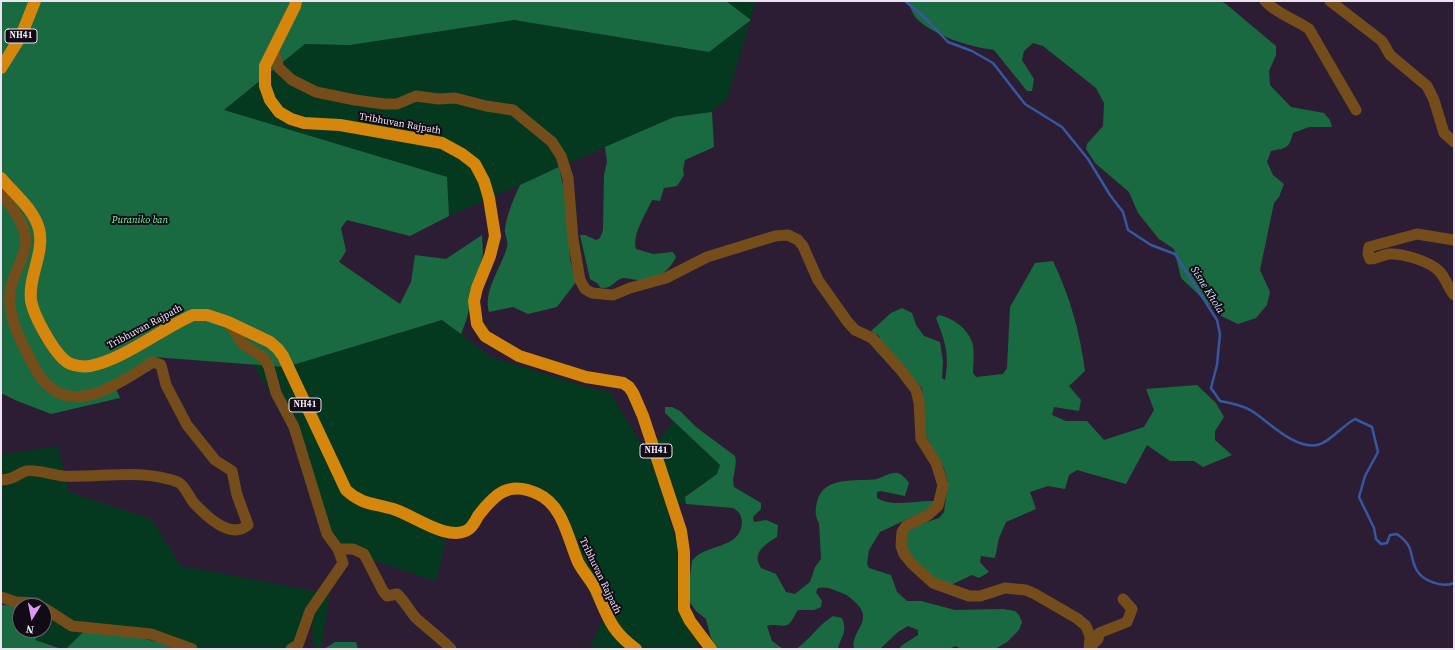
<!DOCTYPE html>
<style>
body{margin:0}
#map{position:relative;width:1455px;height:650px;overflow:hidden;background:#2d1d34;font-family:"Source Serif 4",serif}
canvas{display:block}
.frame{position:absolute;inset:0;border:2px solid #ede3f2;pointer-events:none}
.north{position:absolute;left:12px;top:598px;width:40px;height:40px;box-sizing:border-box;background:#110b15;border:1px solid #69616d;border-radius:50%;rotate:190deg;font-size:11px;font-weight:700;line-height:16px;text-align:center;color:#ede3f2}
.north::after{content:'';display:block;margin:auto;width:14px;height:18px;background:#dd99f3;clip-path:polygon(50% 0,100% 100%,50% 72%,0 100%)}
</style>
<div id="map">
<canvas width="1455" height="650"></canvas>
<div class="frame"></div>
<div class="north">N</div>
</div>
<script>
const context = document.querySelector('canvas').getContext('2d');
context.lineJoin = 'round';
function fillPath(path, color) { context.fillStyle = color; context.fill(path, 'evenodd'); }
function trace(path, color, width, dash) { context.strokeStyle = color; context.lineWidth = width; context.lineCap = dash ? 'butt' : 'round'; context.setLineDash(dash || []); context.stroke(path); }
function drawText(font, color, halo, rows, align = 'center') {
  context.font = font + ' "Source Serif 4",serif'; context.lineWidth = 4; context.setLineDash([]); context.textBaseline = 'middle'; context.strokeStyle = halo; context.fillStyle = color; for (const [text, x, y, turn = 0] of rows) {
    context.save(); context.translate(x, y); context.rotate((+turn || 0) * Math.PI / 180); context.textAlign = isNaN(turn) ? turn : align; if (halo) context.strokeText(text, 0, 0); context.fillText(text, 0, 0); context.restore();
  }
}
fillPath(new Path2D(`
 M726,1H756L727,99L712,112L674,117L449,216L447,177L224,110L305,44L350,45L514,20L709,52L751,21Z
 M443,320L491,357L587,387L610,392L647,453L674,421L720,465L717,474L685,496L686,504L665,502L677,545L679,582L677,597L684,620L691,630L700,649H589L605,615L556,507L514,488L469,529L448,532L436,581L338,549L296,434L252,363L286,367Z
 M58,446L69,492L151,519L181,566L330,594L321,649H318L313,645L312,618L299,649H186L133,636L84,631L66,649L35,640L49,621L44,615V606L1,603V455Z`), '#04391f');
fillPath(new Path2D(`
 M1,1H726L751,20L709,52L514,20L350,45L305,44L224,110L447,177L449,216L410,236L347,220L341,228L346,251L339,262L400,304L411,282L415,255L446,259L482,235L483,254L466,321L461,334L442,320L286,367L153,357L113,382L120,398L51,414L15,400L1,393Z
 M907,1H1221L1226,4L1276,46V55L1269,71L1270,85L1291,107L1324,113L1330,120L1332,127H1309L1293,133C1289,149 1286,148 1271,151L1267,162L1273,175L1284,184L1279,197L1274,203L1260,270L1270,292L1267,305L1256,318L1238,324L1221,316L1181,278L1174,249L1159,239L1138,213L1129,192L1095,163L1086,149L1087,144L1103,126L1104,103L1096,88L1043,46L1033,43L1024,51L1022,60L1034,79L1032,91H1027L994,50C970,47 934,36 916,18C912,13 910,6 907,1Z
 M712,112L714,147L685,160L683,170L684,175L677,186L664,188L660,201L652,200C646,214 632,234 636,249L653,254L673,252L676,257C668,273 657,280 639,280C634,280 628,278 623,278C614,280 613,289 601,288L597,283L590,279L580,235H585L596,240L600,238L603,230L604,175L607,162L605,147L674,117Z
 M559,167L566,199L570,259L576,282L557,307L528,314L513,307L489,312C483,290 501,269 507,247C509,241 504,235 505,229C507,214 514,198 520,185Z
 M1053,261C1070,297 1080,332 1085,371L1069,386L1081,400L1079,411L1054,407L1052,415L1066,421H1087L1104,440L1144,427L1154,410L1146,389L1197,385L1216,403L1224,417L1215,431V440L1232,455L1203,467L1194,461H1170L1147,445L1126,484L1077,470L1069,475L1065,489L1048,486L1030,492L1036,509L1006,522L999,538L995,558L981,556L980,562L989,572L979,578L972,575L953,584L945,585C933,578 906,556 904,543C903,538 907,533 909,528L939,518L944,512L948,482L943,466L926,436L922,388L882,345L879,336L871,331L891,313L902,308L912,313L916,325L924,336L940,342L943,361L942,378L945,380C950,355 945,341 936,318L939,315C953,318 967,328 972,342C975,351 973,364 973,373L976,377L1003,374L1007,368L1010,307L1035,263Z
 M665,407H672L680,411L696,427L735,456C738,466 731,477 734,487L761,503V509L753,517L754,522L766,520L778,525L777,537C766,544 751,552 761,568L776,574L786,592L795,594L810,582L815,567L821,559L819,523C815,516 815,510 817,502C823,475 857,482 877,479C884,477 890,472 898,473C903,475 906,479 909,483L905,496L881,491L877,492V498C893,508 916,500 935,501V506L880,532L869,550L867,563L869,568L891,575L897,592L907,601H921L955,610L1003,609L1015,611L1019,615L1022,622L1019,630L1007,642L995,649H961L956,646L948,649H899L901,646L918,635V630L908,626L898,632L880,649H854C850,631 874,622 857,604C852,599 848,595 842,593C834,590 827,586 818,588L816,592L822,601L821,607L814,610H798C795,614 793,620 789,624C784,628 774,623 767,626L772,641L783,649H718L711,638L706,619L696,611L687,598L692,561C705,543 740,550 742,523C742,516 739,511 733,508L686,504L685,497L717,474L720,465L665,413Z
 M1,605L35,606H20V630H43L35,640L62,649H1Z
 M833,616L842,618C848,634 841,635 838,649H796C810,640 818,625 833,616Z
 M84,631L133,636L186,649H66Z
 M335,642H356L358,649H324Z`), '#1a6a41');
trace(new Path2D(`
 M905,1L922,15L948,42L972,51L993,63L1025,104L1062,127L1088,159L1110,195L1123,212L1128,230L1151,245L1175,254L1217,320L1220,334L1217,365L1211,388L1220,401C1232,403 1242,405 1252,411C1269,422 1294,449 1317,445C1329,443 1343,425 1355,419L1372,427L1378,452L1365,476L1359,497L1374,528L1376,539L1381,544L1387,543L1390,535L1397,534C1416,548 1408,553 1416,569C1422,581 1442,588 1454,583`), '#3657a1', 2.5);
trace(new Path2D(`
 M1265,1C1277,14 1295,19 1309,29L1356,110
 M1330,1L1382,41L1390,55L1427,86L1434,100L1444,133L1454,142
 M273,50L279,68L292,80L316,92L355,100L384,104H397L416,96L439,99L455,98L486,106L513,110L552,142L561,156L568,178L573,239L580,280L585,289L592,293L613,295L630,288L666,278L707,257L775,236L788,235L798,240L803,246L818,280L847,321L855,330L872,338L900,369L916,390L919,402L921,439L936,463L943,485L938,506L928,515L906,526L902,532L901,546L904,554L912,564L933,583L969,596H980L1005,588L1026,590L1035,594L1078,619L1086,626L1090,636L1089,649
 M1,190C8,206 22,217 25,235C29,255 11,274 10,293C8,314 17,333 26,351C33,364 39,379 51,388C82,413 127,378 153,362L161,365L166,385L187,425L215,460L232,471L237,495L248,525C231,540 206,516 194,503C189,498 185,485 178,482C140,468 101,478 63,476C54,475 34,469 26,471C15,475 16,479 1,480
 M1454,240L1417,234L1369,247L1368,254L1370,259C1377,259 1382,255 1389,254C1402,253 1429,261 1439,271C1446,278 1448,288 1454,295
 M228,322L243,344L264,358L269,367L276,393L294,427L327,534L338,549L343,563L310,611L298,645L291,649
 M338,549H353L364,554L383,591L387,596L397,594C405,601 410,612 417,619C429,630 439,636 451,649
 M1,597L16,602L36,603L40,606
 M44,608L72,626L151,634L192,649
 M1089,648L1098,639L1099,633L1127,622L1132,609L1123,599`), '#744d1b', 11);
trace(new Path2D(`
 M296,1L295,6L265,66V86L270,100L279,112L291,119L304,123L340,125L442,143L462,154L475,164L484,181L489,198L495,236L490,256L477,288L474,301L477,324L485,336L519,356L586,377L623,383L629,387L633,393L643,416L681,531L684,552V609L690,621L711,649
 M1,68L21,36L35,1
 M1,178C14,194 34,209 39,229C45,253 28,276 31,300C33,315 54,353 67,362C73,366 84,367 90,366C123,360 161,329 193,315H207L228,322L270,342L278,349L283,356L346,490C363,506 376,503 396,510C414,516 450,543 469,529C473,526 476,520 478,516C495,494 509,480 538,494C563,505 568,539 578,562C583,572 591,580 596,590C608,617 611,631 636,649`), '#d5860d', 12);
for (const [x, y, w] of [
 [21,36,32],
 [305,405,32],
 [656,451,32]
]) { const box = new Path2D(); box.roundRect(x - w / 2, y - 7, w, 14, 3); context.fillStyle = '#110b15'; context.fill(box); trace(box, '#ede3f2', 1); }
drawText('bold 9px', '#ede3f2', null, [
 ["NH41",21,36],
 ["NH41",305,405],
 ["NH41",656,451]
]);
drawText('10px', '#ede3f2', '#110b15', [
 ["Tribhuvan Rajpath",400,124,10],
 ["Tribhuvan Rajpath",145,327,-28],
 ["Tribhuvan Rajpath",600,576,64]
]);
drawText('italic 10px', '#78f9af', '#110b15', [
 ["Puraniko ban",140,220]
]);
drawText('italic 11px', '#d3def3', '#110b15', [
 ["Sisne Khola",1207,290,58]
]);
</script>
